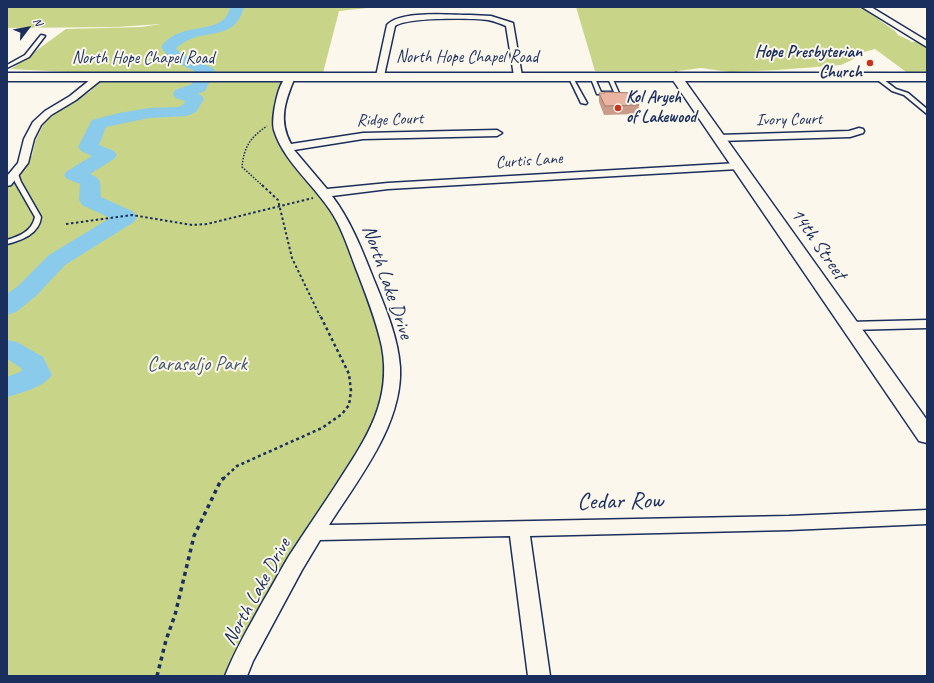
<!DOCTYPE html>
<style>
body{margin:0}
#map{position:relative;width:934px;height:683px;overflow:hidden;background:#fbf7ec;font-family:Caveat,sans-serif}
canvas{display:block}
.frame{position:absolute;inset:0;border:8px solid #1b2f5e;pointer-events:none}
.north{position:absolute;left:8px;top:8px;width:40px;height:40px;-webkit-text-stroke:3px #fbf7ec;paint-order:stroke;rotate:58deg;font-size:11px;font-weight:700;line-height:16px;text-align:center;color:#1b2f5e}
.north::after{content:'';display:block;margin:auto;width:14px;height:18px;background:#1b2f5e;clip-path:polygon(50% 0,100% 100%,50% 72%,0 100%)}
</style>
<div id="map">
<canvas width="934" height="683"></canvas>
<div class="frame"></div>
<div class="north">N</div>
</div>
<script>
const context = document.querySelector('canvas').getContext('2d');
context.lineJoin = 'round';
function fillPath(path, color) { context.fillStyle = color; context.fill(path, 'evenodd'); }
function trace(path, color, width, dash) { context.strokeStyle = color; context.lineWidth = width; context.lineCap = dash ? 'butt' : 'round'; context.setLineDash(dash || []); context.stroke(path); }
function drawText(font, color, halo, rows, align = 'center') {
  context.font = font + ' Caveat,sans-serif'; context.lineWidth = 4; context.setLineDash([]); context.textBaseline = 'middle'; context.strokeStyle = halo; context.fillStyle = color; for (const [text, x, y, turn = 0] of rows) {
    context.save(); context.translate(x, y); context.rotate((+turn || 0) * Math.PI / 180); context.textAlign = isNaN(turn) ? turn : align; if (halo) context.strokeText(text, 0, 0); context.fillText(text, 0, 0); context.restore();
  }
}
fillPath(new Path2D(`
 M7,7H377L339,11L323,73L108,74L11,69L66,29L141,27L161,24L116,27L7,28Z
 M576,7H861L895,31L898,35L911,41L910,42L927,41V74H909L875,49L857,54L854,59L841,65L777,70L730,72L701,68L677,71H595Z
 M99,77H290L280,99L286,148L341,216L384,325L388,404L236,676H7V183L26,155L32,156L35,142L44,123L62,108L91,91Z`), '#c8d488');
fillPath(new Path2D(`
 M230,7H244C236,35 219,31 196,37C189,39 182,43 176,48L180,53L213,68L215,71L205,91L197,94L201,95L204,99L196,112L187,116L149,118L106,127L99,145L114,151L117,155L114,159L90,174C103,179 100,184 101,197L134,212L137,217L134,222L65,265L36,296L16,312L7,315V294L18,286L49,255L110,218L82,205L79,200L80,184L67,179L64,175L67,171L92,156L81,151L78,147L92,120L119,113L149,108L178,107L183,105L185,101L175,98L173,94L175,90L192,84L198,73L170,59L161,47C177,23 212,33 225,18C228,15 229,11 230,7Z
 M7,340L17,342L43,357L52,375C44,387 21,393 7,397V377L22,371L21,368L7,359Z`), '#8acbeb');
const service = new Path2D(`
 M41,35L45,36L29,57L7,68V65L25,55Z
 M568,75L572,76L587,103L586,104L581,103L568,76Z
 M590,75L594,76L601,92H614L607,76L611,75L619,93L615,96L597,94L590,76Z
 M875,76H879L896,89L908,93L927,109V114L904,95L892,91L875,78Z
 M15,172L18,174L21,182L41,217C39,234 22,240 7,244V240C20,236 32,231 35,217L15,182L12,174Z`);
const minor = new Path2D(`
 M862,7H871L927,41V47Z
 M470,15L491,16L513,23L522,76L521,78H515L514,76L506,26C501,24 494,21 488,20C471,18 407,17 395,26L384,76L380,79L376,76L387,25C400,10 450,15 470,15Z
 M99,74L102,75L104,77L102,79L76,100L51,115L41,125L34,139L28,163L11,185L7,186V176L18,163L24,139L33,122L45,111L70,96L96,75Z
 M290,74L295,77C285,101 278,120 291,144L363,133L497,130L502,133L497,136L363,139L294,150L327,189L388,183L738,163L744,166L738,169L388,189L332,196C351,221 362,250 374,280C385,307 398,337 400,367C403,424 358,479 329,525L789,516L927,510V524L789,530L530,536L550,676H528L510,536L320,540L302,570L253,661L247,676H225C235,650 249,627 262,603C271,588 280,571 289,556C305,531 322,507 338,482C366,439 392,401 382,347C376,319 365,292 355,266C348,247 341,226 330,210C312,183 283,160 274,130C271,119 278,78 290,74Z
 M859,128L863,129L864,131L863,133L850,137L719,141L714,138L719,135L849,131Z
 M927,320V328L849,330L844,329L842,326L844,323L849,322Z`);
const tertiary = new Path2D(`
 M676,73L680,74L927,420V443L919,441L670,76L672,74Z`);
const secondary = new Path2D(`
 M7,73H927V81H7Z`);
trace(service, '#1b2f5e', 3);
trace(minor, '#1b2f5e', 3);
trace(tertiary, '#1b2f5e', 3);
trace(secondary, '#1b2f5e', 3);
trace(new Path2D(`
 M263,186L242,167C244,146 251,137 267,126`), '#1b2f5e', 1.5, [1.5, 1.5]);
trace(new Path2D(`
 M262,185L278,200L292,258L320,316
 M66,224L132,215L192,225L207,224L313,198`), '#1b2f5e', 2, [2.5, 2.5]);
trace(new Path2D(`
 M223,479L237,466L322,428L342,414L349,405L351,391L349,374L320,315`), '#1b2f5e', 2.5, [3, 3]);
trace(new Path2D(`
 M157,676L166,640L175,615L194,536L221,480L224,478`), '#1b2f5e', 3.5, [4, 4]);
fillPath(service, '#fbf7ec');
fillPath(minor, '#fbf7ec');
fillPath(tertiary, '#fbf7ec');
fillPath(secondary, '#fbf7ec');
fillPath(new Path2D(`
 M605,92L639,105L638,114L604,115L599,102V93H605Z`), '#ca9b8a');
const building = new Path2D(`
 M605,92L633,93L639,105L605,106L599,93H605Z`);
fillPath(building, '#ebb4a1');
trace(building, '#a47e71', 1);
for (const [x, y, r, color] of [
 [870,63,4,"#c8321e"],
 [618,108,4,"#c8321e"]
]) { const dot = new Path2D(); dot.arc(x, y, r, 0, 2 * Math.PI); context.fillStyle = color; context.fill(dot); trace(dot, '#fbf7ec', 1.5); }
drawText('bold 17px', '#1b2f5e', '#fbf7ec', [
 ["Hope Presbyterian",862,53],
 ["Church",862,73],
 ["Kol Aryeh",626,98,"left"],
 ["of Lakewood",626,118,"left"]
], 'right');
drawText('17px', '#1b2f5e', '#fbf7ec', [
 ["North Hope Chapel Road",467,58],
 ["North Hope Chapel Road",143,59],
 ["Ridge Court",390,120,-2],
 ["Ivory Court",789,120,-1],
 ["Curtis Lane",529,161,-4]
]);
drawText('20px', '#1b2f5e', '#fbf7ec', [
 ["14th Street",818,244,55],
 ["North Lake Drive",387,282,71],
 ["North Lake Drive",257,592,-61]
]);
drawText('20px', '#465868', '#fbf7ec', [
 ["Carasaljo Park",197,365]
]);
drawText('24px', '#1b2f5e', '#fbf7ec', [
 ["Cedar Row",620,502,-1]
]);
</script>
